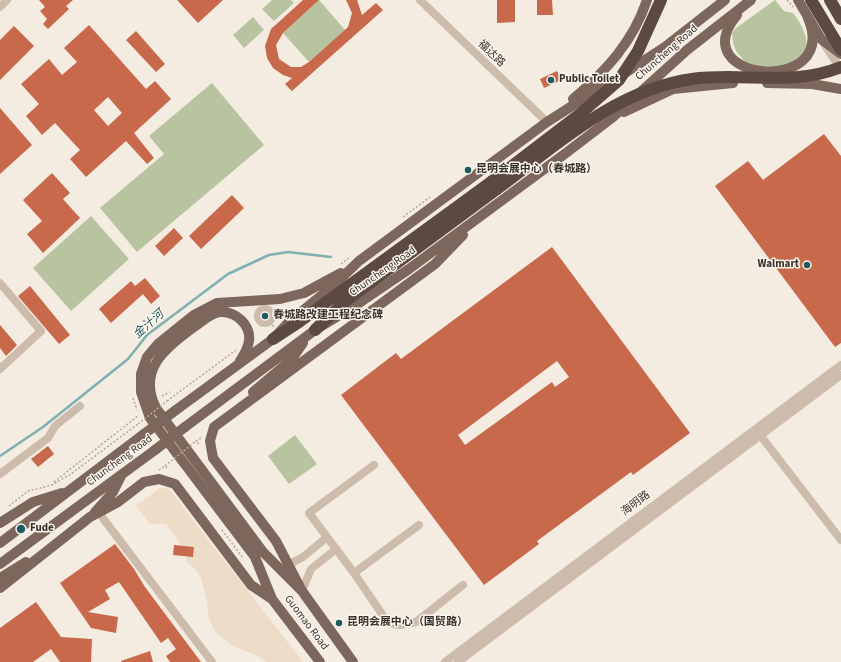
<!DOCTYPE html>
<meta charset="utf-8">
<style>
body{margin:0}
canvas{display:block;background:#f4ebe1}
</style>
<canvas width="841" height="662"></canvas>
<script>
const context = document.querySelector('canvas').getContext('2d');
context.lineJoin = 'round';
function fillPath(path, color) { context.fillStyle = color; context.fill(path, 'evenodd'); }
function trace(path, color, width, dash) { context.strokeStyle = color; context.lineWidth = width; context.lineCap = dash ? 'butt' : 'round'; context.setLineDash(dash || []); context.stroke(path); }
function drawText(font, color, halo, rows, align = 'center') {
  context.font = font + ' "Source Sans 3","Noto Sans SC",sans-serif'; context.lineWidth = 3; context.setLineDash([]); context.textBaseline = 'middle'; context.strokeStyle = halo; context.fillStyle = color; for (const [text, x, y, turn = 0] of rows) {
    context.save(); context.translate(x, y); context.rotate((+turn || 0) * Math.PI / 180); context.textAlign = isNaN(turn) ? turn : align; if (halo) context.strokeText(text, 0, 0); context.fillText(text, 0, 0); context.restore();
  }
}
fillPath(new Path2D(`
 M272,0H291L294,3L274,21L262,9Z
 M319,0L345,30L309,62L283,33Z
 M775,0L784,11L793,13C802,25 809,37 806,52L791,65L762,67L745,62L736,51L733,43L732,33L736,28Z
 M253,17L264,30L244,48L233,35Z
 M212,83L264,145L137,252L100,208L164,154L149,136Z
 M91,216L129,259L71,311L33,268Z
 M295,435L317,464L289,484L268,456Z`), '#b8c4a0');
fillPath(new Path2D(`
 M160,488L169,489L173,494L303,662H266L258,656L233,646L216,633L209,619L207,601L201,578L195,569L186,562L187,556L193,557L194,547L182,546L166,524H150L136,506Z`), '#ecdcc8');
trace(new Path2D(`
 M0,456L43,427L128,359L147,335L228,274L269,255L288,252L331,257`), '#7fb0b2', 2.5);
fillPath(new Path2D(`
 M39,0H73L66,6L69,9L48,29L43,24L47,19L40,11L45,7Z
 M177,0H223L198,23Z
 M303,0H319L283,33L276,45L279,59L291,67H301L309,62L348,27L352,13L346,0H357L362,15L376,3L383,10L292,91L285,84L292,78L283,75L273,68L267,58L265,46L271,29Z
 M497,0H515V22L497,23Z
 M537,0H552L553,15H537Z
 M89,25L146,89L155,81L171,99L134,133L154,158L147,164L126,141L86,177L70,159L80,150L55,123L42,135L26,116L39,104L21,84L49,59L62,75L77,62L64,48ZM108,97L122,113L108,126L94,110Z
 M14,26L34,46L0,80V40Z
 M136,31L165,64L156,72L126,40Z
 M557,71L561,80L544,88L540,79Z
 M0,108L32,145L0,174Z
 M824,134L841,156V343L835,347L715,186L748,161L763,180Z
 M52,173L70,193L63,199L80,218L43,253L27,234L42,221L23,200Z
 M232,195L244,208L201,249L189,236Z
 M174,228L183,238L164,256L155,246Z
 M552,247L690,433L633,475L631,472L537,541L539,544L484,585L341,395L396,353L401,359ZM557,361L569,377L555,387L552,382L465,445L458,435Z
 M145,278L160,296L151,304L143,294L111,323L99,309L131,281L135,286Z
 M30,286L70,335L59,344L18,296Z
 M0,325L17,345L6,356L0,348Z
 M48,446L54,454L38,467L31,459Z
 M115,544L134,569L145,587L201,662H170L166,656L176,649L168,638L161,643L119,582L105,590L110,599L88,612L118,617L116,633L91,628L60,583Z
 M174,545L194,547L193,557L173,555Z
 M36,602L61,637L92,639L91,662H60L51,649L33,662H0V628Z
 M150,651L153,662H121V661Z`), '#c8694b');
trace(new Path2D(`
 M787,0L793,7
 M403,217L430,197
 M341,264L349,258
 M270,322L274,327
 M162,396L170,392
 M133,398L137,410
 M167,401L236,350
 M199,444L196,441L201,438
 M159,470L165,466L167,468
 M54,482L139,415
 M9,506L28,491L52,485L71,474L138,424
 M222,530L243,558`), '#b9a596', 1.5, [2, 2]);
trace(new Path2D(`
 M420,0L547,122
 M0,7L7,0
 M823,42L841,70
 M0,283L41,331L0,369
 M258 316a7 7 0 1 1 14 0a7 7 0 1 1-14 0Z
 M757,431L841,540
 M374,465L309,513L354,573L386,620L393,624L400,625L416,622L463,585
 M0,474L48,438L55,426L80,406
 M99,513L212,662
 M288,565L303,557L327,537
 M354,573L419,525
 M302,591L311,569L336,549
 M445,662L841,365
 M458,662L841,375`), '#cdbbac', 8);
trace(new Path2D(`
 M798,0L821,39L841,54
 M737,15C681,82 841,97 808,18
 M625,73L665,47L725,0
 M767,83L812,84L841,89
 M573,99C606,71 633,42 647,0
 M624,112L673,89L733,83
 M240,361C244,355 248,348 249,341C251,325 236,311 220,312C210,313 202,322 194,327C165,348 137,370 156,408L263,552L302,591L353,662
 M253,392L292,359L303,343
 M176,410L273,339L289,322L332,287L359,261L547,122L611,81
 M185,427L315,330L350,309L409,269L566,153L613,117L687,50L751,0
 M95,512L113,492L121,476
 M0,523L33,502L62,493
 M0,543L144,434
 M0,564L155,450
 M0,578L26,562
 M0,588L90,517L118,502L144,482L159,479L175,484L251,585L272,599
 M302,591L276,541L213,458L210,441L214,427L435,264L463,235
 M320,662L272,599L255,557L150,418L141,392V374L147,357L158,344L194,315L217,303L280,299L304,293L341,273`), '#7d675c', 10);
trace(new Path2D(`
 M811,0L841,50
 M830,0L841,19
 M315,330L347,300L497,189
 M273,339L299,322L491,182`), '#5c4a42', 12);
trace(new Path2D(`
 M138,424L167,401
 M165,466L196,441`), '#b9a596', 1.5, [2, 2]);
trace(new Path2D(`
 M144,434L176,410
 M155,450L185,427`), '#7d675c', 10);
trace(new Path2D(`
 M491,182L580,114L619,80L638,51L661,0
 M497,189C557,145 615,90 692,79C742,72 792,87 841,67`), '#5c4a42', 12);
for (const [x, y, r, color] of [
 [551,80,4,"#1f5a5e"],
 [468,170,4,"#1f5a5e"],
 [807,265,4,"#1f5a5e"],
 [265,316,4,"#1f5a5e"],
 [21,529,5,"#1f5a5e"],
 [339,623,4,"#1f5a5e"]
]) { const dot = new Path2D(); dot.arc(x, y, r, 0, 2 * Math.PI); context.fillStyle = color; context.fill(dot); trace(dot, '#fbf5ee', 1.5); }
drawText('11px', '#3b302b', '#fbf5ee', [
 ["Chuncheng Road",667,53,-41],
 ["福达路",491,54,44],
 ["Chuncheng Road",383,272,-35],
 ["Chuncheng Road",120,461,-36],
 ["海明路",636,504,-37],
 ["Guomao Road",306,623,53]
]);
drawText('bold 11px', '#3b302b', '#fbf5ee', [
 ["Public Toilet",559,80],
 ["昆明会展中心（春城路）",476,170],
 ["Walmart",799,265,"right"],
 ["春城路改建工程纪念碑",273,316],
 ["Fude",30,529],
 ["昆明会展中心（国贸路）",347,623]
], 'left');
drawText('italic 12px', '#1f5a5e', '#fbf5ee', [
 ["金汁河",149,325,-41]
]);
</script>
